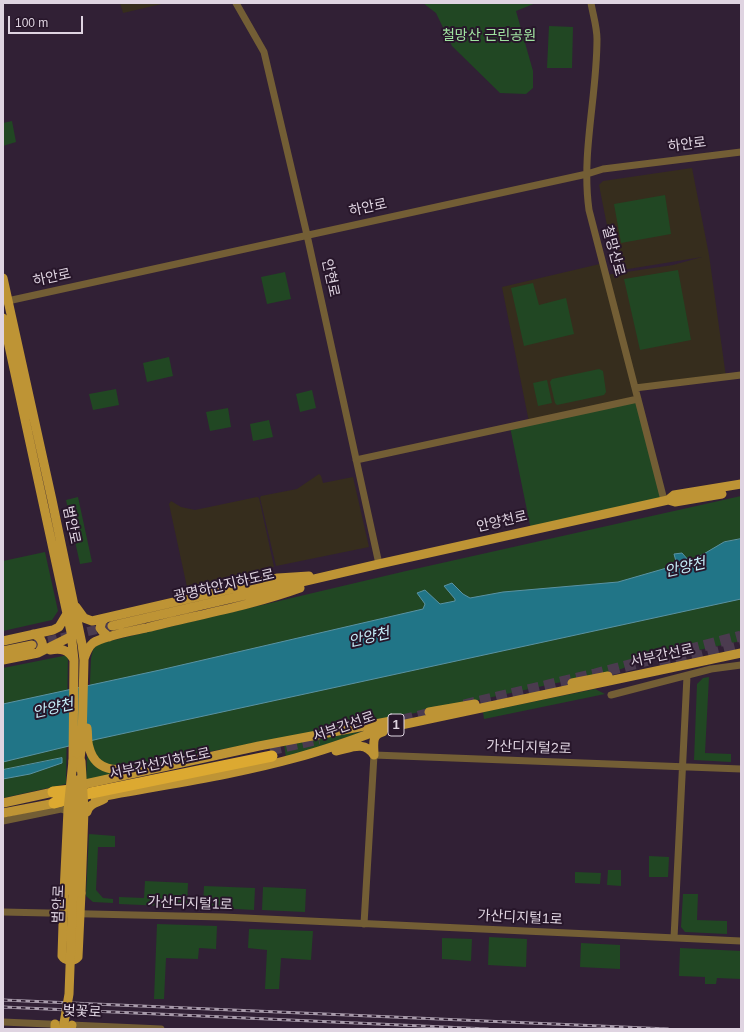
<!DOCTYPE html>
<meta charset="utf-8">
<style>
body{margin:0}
#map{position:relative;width:744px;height:1032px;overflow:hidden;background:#312035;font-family:Helvetica,sans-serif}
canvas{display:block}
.frame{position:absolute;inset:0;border:4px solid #dfd4e1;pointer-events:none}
.scale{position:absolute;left:8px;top:16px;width:75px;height:18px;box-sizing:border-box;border:2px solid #dfd4e1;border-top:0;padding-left:5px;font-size:12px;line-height:14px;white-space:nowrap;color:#dfd4e1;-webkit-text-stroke:3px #27162a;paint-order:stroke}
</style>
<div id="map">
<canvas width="744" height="1032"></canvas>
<div class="frame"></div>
<div class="scale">100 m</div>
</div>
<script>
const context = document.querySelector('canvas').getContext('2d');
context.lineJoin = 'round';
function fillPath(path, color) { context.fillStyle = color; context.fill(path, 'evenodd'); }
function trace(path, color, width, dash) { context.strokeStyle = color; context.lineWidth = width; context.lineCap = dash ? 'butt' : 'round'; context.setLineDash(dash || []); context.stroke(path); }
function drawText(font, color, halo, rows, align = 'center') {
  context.font = font + ' Helvetica,"Noto Sans KR",sans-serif'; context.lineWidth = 4; context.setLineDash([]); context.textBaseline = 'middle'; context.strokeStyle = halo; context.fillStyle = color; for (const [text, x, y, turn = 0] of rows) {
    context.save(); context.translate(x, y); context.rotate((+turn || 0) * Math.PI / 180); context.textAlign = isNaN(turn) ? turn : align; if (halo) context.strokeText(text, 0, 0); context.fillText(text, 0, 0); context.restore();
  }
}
fillPath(new Path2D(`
 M120,3H166L123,13Z
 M692,168L709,255L726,377L636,388L638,399L529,422L502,287L604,263L606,275L673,265L702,257L616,271L599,185L603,181Z
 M319,474L321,476L323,483L353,477L369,547L276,566L260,498L261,496L297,489Z
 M257,497L259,498L274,567L187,587L169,504L171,501L181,507L195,510Z`), '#362d1d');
fillPath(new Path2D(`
 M423,3H536L516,11L533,71V88L526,94L500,93L452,46L436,13Z
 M549,26L573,27L572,68H547Z
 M12,121L16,142L3,146V123Z
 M665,195L671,234L621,243L614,204Z
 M678,270L691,340L640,350L624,279Z
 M285,272L291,299L267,304L261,277Z
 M533,283L539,305L566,298L574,334L524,346L511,288Z
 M169,357L173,376L147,382L143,363Z
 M599,369L603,371L606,392L604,395L557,405L555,403L550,382L552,379Z
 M547,380L552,403L538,406L533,383Z
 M116,389L119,405L93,410L89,394Z
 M312,390L316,408L300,412L296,394Z
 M638,399L664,500L531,530L510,427Z
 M228,408L231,427L210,431L206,412Z
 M269,420L273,437L253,441L250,424Z
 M741,496V641L634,664L621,669L465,703L330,730L184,756L110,773V776L86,782L91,658L93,650L97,644L406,571Z
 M78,497L92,562L80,564L66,500Z
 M45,552L58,611L52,620L3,631V561Z
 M68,655L66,784L3,798V668Z
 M709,677L705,753L731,754V762L694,760L697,684L703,678Z
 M595,689L605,694L484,719L483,712Z
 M365,731L286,758L284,744Z
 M89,834L115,836V847H98L96,890L103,898L113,899V903L93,902L86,896Z
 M649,856L669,857L668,877H649Z
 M608,870H621V886L607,885Z
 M575,872L601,873L600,884L575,883Z
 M145,881L188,883L187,907L119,904V897L144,898Z
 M204,886L255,888L254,910L203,907Z
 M263,887L306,889L305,912L262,910Z
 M683,894H698L697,920L727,921V934L685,932L681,927Z
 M157,924L217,926L216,949L199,948L198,959L166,958L164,999H154Z
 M249,929L313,931L311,960L281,958L279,989H265L267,950L248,948Z
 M489,937L527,939L526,967L488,965Z
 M442,938L472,939L471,961L442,959Z
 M581,943L620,945V969L580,967Z
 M680,948L741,951V979L717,978L716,984H705V977L679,976Z`), '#214723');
const water = new Path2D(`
 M741,539V599L98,739L3,762V704L160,670L423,609L425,604L417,593L425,590L440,604L455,601V599L444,586L452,583L463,594L470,598L503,592L618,582L677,565L674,554L682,553L690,562L724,542Z
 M62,758V763L30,774L3,779V770Z`);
fillPath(water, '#217587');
trace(water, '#5a92a2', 1);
trace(new Path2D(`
 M35,644L112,626`), '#4b3b4f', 9, [9, 4.5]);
trace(new Path2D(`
 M660,666L741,646
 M464,705L595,674L741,636
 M386,724L440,711
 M270,750L319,739`), '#4b3b4f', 11, [11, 5.5]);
trace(new Path2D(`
 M236,3L264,52L307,235L379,564
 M591,3C593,15 597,27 597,39C597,97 581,153 589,210L664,500
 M3,302L587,174L603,169L741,152
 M635,388L741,375
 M356,460L638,399
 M611,695L711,669L741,665
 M3,821L61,809L73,813
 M3,912L223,917L741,941
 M364,924L374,755L741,769
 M674,938L687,676
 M3,1022L161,1029`), '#735e35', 7);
trace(new Path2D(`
 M3,278L52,500L82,644L84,660L82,741L79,768
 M3,318L71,632L74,660L73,761L74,767
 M668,500L675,502L722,494
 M76,607L84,618L92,621L278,578L309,576
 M106,618L102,621L100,628L103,632L109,637
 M112,626L379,564L668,500L674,495L741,484
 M33,634C42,637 46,646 38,653
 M3,641L53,630L59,627L68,612
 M50,650C60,648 69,649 74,660
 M3,651L32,645
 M84,659C86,653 88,647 93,643C103,636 132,631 146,628C197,615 250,606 300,588
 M3,660L38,653L72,636L75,632
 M572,683L608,676
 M429,712L475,704
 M87,728C88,734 87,741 89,747C94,768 111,772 130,768
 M336,751C351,748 364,740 374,755
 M374,755C374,744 371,735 383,732
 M76,786L259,746L391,721
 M95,798C162,785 230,776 295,758C325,750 353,740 382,729L741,653
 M3,803L58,791
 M87,812C89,803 98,803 104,799
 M3,813L61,802
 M64,893L62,956C65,961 74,962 78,957L81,893
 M55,1029V1024
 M71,1029L72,1025`), '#be9435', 9);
trace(new Path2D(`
 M53,792L80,789
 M54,803L91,793L272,756`), '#dca931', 11);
const rail = new Path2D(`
 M3,1000L668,1029
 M3,1007L488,1029`);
trace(rail, '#a89bab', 3);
trace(rail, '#27162a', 1.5, [4.5]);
trace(new Path2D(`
 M81,761L84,810L81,893
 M64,893L68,810L73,761
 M63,1029L69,994L77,780`), '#be9435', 9);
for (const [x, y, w] of [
 [396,725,16]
]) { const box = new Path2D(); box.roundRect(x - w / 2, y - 11, w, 22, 3); context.fillStyle = '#27162a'; context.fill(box); trace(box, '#dfd4e1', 1); }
drawText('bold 13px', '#dfd4e1', null, [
 ["1",396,725]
]);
drawText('14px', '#a0e2a0', '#27162a', [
 ["철망산 근린공원",489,36]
]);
drawText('14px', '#dfd4e1', '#27162a', [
 ["하안로",687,145,-7],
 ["하안로",368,208,-12],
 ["철망산로",613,251,75],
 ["하안로",52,278,-12],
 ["안현로",330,278,78],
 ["안양천로",502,522,-13],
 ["범안로",71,525,78],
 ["광명하안지하도로",224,586,-13],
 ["서부간선로",662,656,-12],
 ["서부간선로",344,727,-19],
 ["가산디지털2로",529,748,2],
 ["서부간선지하도로",160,764,-12],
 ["범안로",59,904,-88],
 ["가산디지털1로",190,904,2],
 ["가산디지털1로",520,918,3],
 ["벚꽃로",82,1012,3]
]);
drawText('italic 15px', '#c3ebf6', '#27162a', [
 ["안양천",685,568,-13],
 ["안양천",369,638,-13],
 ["안양천",53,709,-13]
]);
</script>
